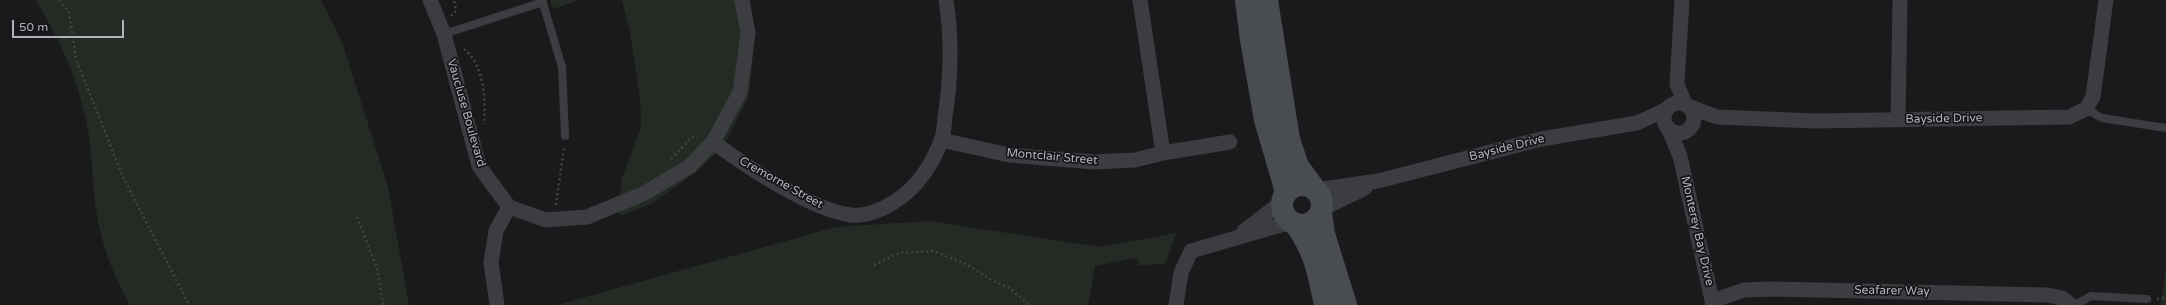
<!DOCTYPE html>
<style>
body{margin:0}
#map{position:relative;width:2166px;height:305px;overflow:hidden;background:#1a1a1c;font-family:"Varela Round",sans-serif}
canvas{display:block}
.scale{position:absolute;left:12px;top:20px;width:112px;height:18px;box-sizing:border-box;border:2px solid #aeb3ba;border-top:0;padding-left:5px;font-size:12px;line-height:14px;white-space:nowrap;color:#aeb3ba;-webkit-text-stroke:3px #151517;paint-order:stroke}
</style>
<div id="map">
<canvas width="2166" height="305"></canvas>
<div class="scale">50 m</div>
</div>
<script>
const context = document.querySelector('canvas').getContext('2d');
context.lineJoin = 'round';
function fillPath(path, color) { context.fillStyle = color; context.fill(path, 'evenodd'); }
function trace(path, color, width, dash) { context.strokeStyle = color; context.lineWidth = width; context.lineCap = dash ? 'butt' : 'round'; context.setLineDash(dash || []); context.stroke(path); }
function drawText(font, color, halo, rows, align = 'center') {
  context.font = font + ' "Varela Round",sans-serif'; context.lineWidth = 3.5; context.setLineDash([]); context.textBaseline = 'middle'; context.strokeStyle = halo; context.fillStyle = color; for (const [text, x, y, turn = 0] of rows) {
    context.save(); context.translate(x, y); context.rotate((+turn || 0) * Math.PI / 180); context.textAlign = isNaN(turn) ? turn : align; if (halo) context.strokeText(text, 0, 0); context.fillText(text, 0, 0); context.restore();
  }
}
fillPath(new Path2D(`
 M35,0H321L342,42L388,187L409,305H130C116,280 105,254 99,226C91,191 94,155 86,120C77,77 59,36 35,0Z
 M550,0H579L553,9Z
 M622,0H748L755,33L749,96L723,147L695,173L651,204L620,216L618,210L622,178L641,127L640,98L630,32Z
 M929,221L1100,247L1176,233L1165,264L1139,265L1137,258L1095,266L1088,305H557L836,227Z
 M2166,268V305H2161Z`), '#242b24');
trace(new Path2D(`
 M59,0L69,12L76,59L123,177L189,305
 M451,16L456,11L454,0
 M464,49C484,65 486,99 484,124
 M671,159L692,137L697,138
 M556,205L564,147
 M357,217L377,268L383,305
 M874,265L899,253L933,251L968,265L991,280L1010,288L1029,305
 M2157,299L2166,298`), '#414447', 2.5, [2, 3]);
trace(new Path2D(`
 M542,0L562,67L565,136
 M444,34L543,2
 M2086,109L2102,118L2166,128
 M2075,305L2091,296L2147,299`), '#3b3d40', 8);
trace(new Path2D(`
 M430,0L444,34L479,166L509,207L546,220L587,217L645,193L690,166L713,142L740,92L748,33L742,0
 M1140,0L1163,153
 M1682,0L1677,84L1685,104
 M1664 118a15 15 0 1 1 30 0a15 15 0 1 1-30 0Z
 M1688,106L1717,117L1814,121L2069,117L2086,109L2093,97L2106,0
 M1898,120L1900,0
 M1669,130L1680,156L1713,305
 M941,140L1009,155L1094,162L1135,160L1163,153L1230,142
 M713,142C746,166 811,210 851,215C865,217 882,210 894,202C916,189 932,165 941,141C944,134 944,125 945,117C951,79 952,39 946,0
 M1316,190L1378,181L1541,139L1637,123L1665,110
 M1322,209L1365,188
 M1244,231L1282,202
 M1712,301L1744,290L1771,289L2048,295L2062,298L2071,305
 M497,305L491,262L496,231L509,207
 M1176,305L1181,273L1191,251L1291,222`), '#3b3d40', 15);
trace(new Path2D(`
 M1246,0L1251,40L1265,120L1286,192
 M1267,0L1289,139L1298,166L1314,188
 M1282 205a20 20 0 1 1 40 0a20 20 0 1 1-40 0Z
 M1321,212L1324,234L1346,305
 M1296,225C1316,254 1318,272 1325,305`), '#494c50', 22);
drawText('12px', '#aeb3ba', '#151517', [
 ["Vaucluse Boulevard",466,113,74],
 ["Bayside Drive",1944,119,-1],
 ["Bayside Drive",1507,148,-14],
 ["Montclair Street",1052,157,5],
 ["Cremorne Street",781,183,29],
 ["Monterey Bay Drive",1697,231,77],
 ["Seafarer Way",1892,291,1]
]);
</script>
